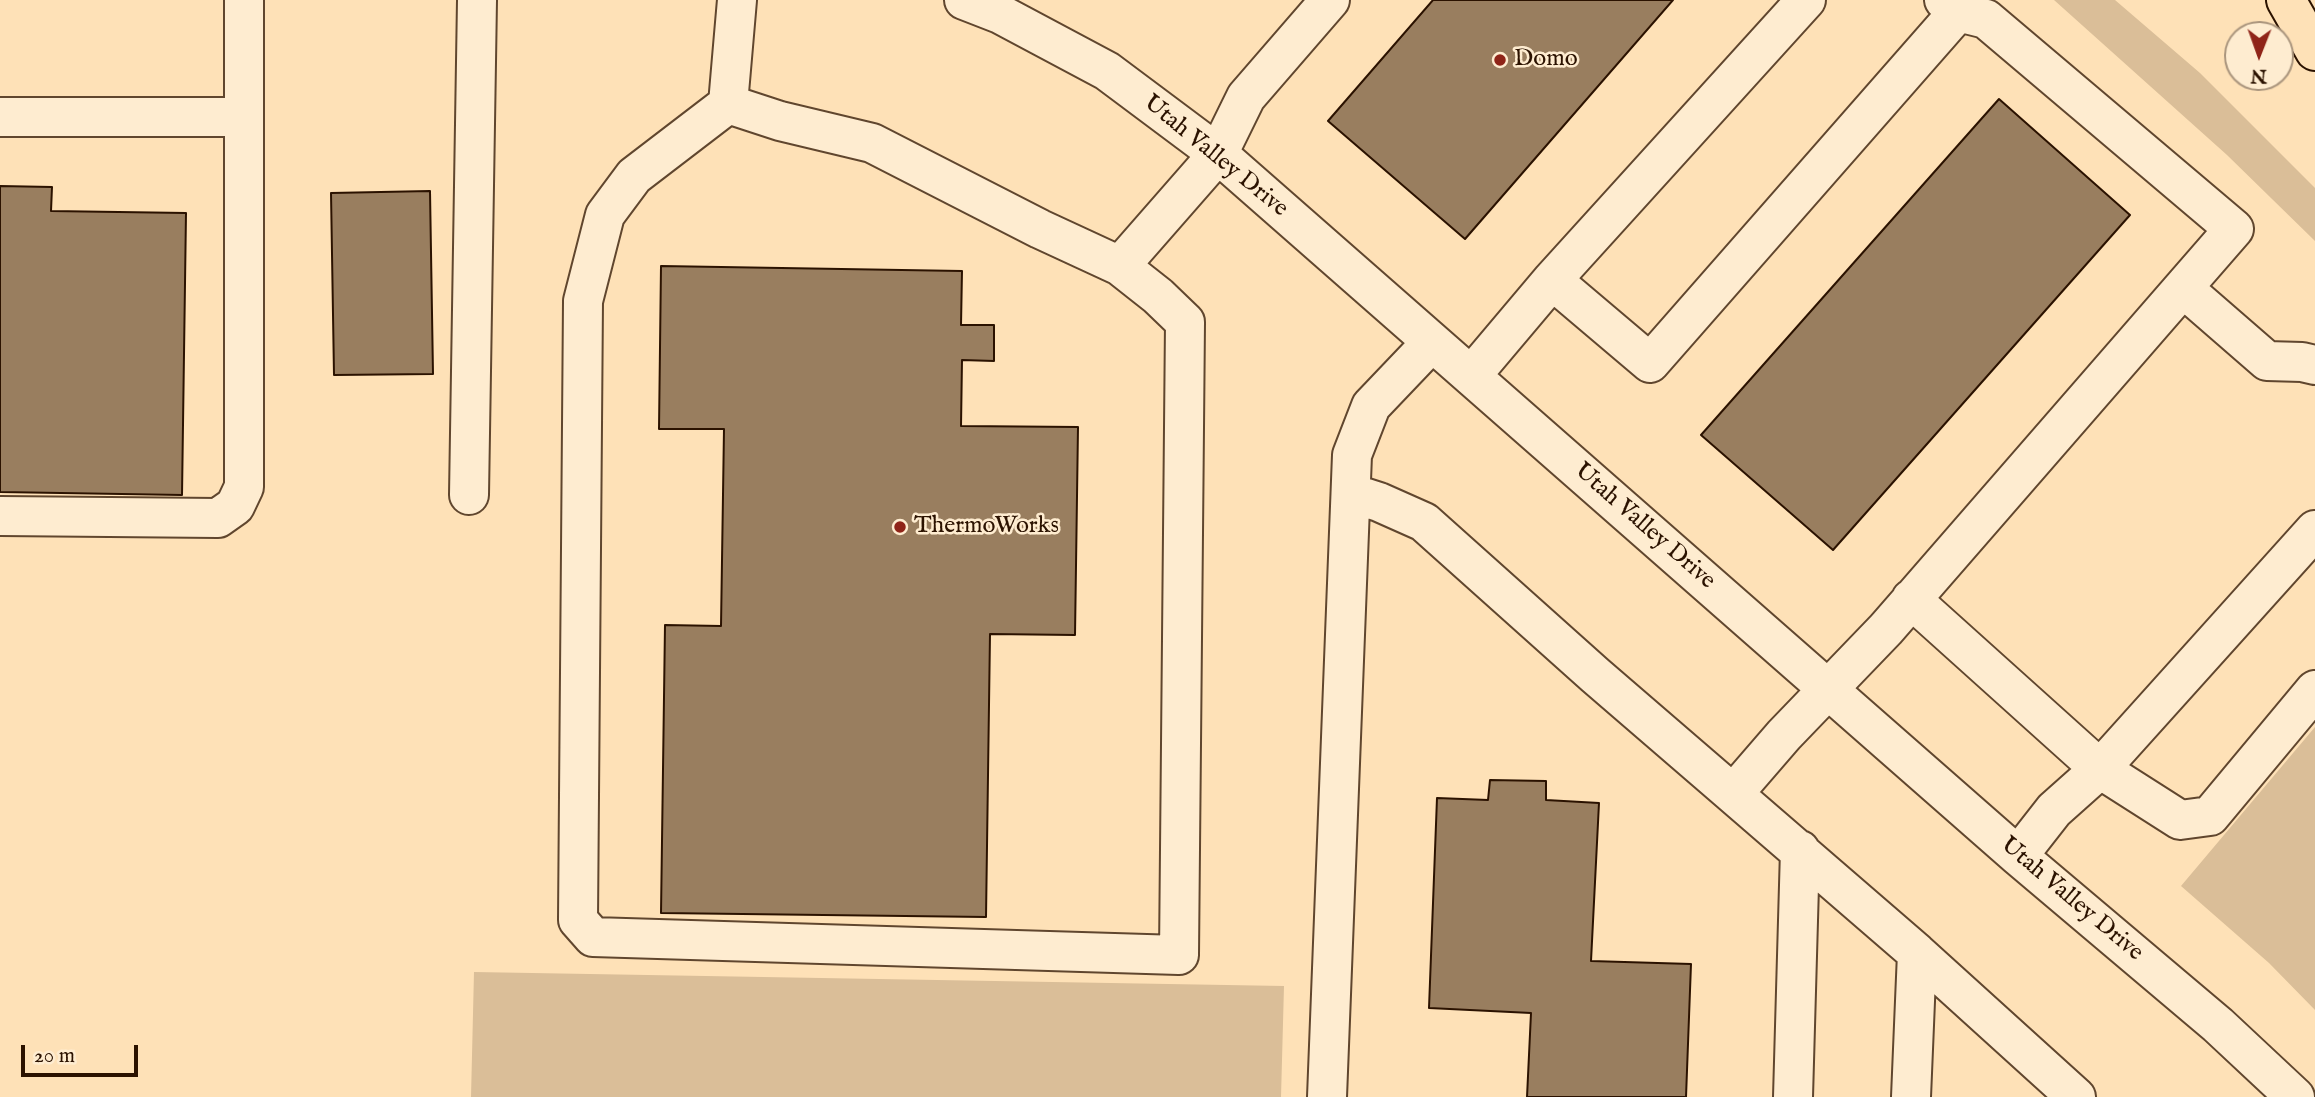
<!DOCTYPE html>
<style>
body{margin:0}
#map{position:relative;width:2315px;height:1097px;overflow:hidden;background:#fee1b7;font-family:"IM FELL English",serif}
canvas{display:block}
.north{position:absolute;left:2224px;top:21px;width:70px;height:70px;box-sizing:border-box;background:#feecd0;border:2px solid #aa957d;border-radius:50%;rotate:181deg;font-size:19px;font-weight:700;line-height:28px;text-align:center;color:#2b1200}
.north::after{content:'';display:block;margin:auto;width:24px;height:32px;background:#8f2418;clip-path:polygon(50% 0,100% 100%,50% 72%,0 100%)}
.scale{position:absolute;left:21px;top:1045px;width:117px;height:32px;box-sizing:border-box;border:4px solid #2b1200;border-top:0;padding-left:9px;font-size:21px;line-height:24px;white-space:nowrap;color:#2b1200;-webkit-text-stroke:5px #feecd0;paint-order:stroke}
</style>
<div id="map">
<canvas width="2315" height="1097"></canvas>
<div class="north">N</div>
<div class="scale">20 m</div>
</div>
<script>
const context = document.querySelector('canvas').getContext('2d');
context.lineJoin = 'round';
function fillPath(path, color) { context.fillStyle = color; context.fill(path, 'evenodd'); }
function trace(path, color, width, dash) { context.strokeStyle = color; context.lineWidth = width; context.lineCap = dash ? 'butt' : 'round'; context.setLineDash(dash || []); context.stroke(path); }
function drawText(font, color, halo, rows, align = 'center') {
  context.font = font + ' "IM FELL English",serif'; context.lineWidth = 5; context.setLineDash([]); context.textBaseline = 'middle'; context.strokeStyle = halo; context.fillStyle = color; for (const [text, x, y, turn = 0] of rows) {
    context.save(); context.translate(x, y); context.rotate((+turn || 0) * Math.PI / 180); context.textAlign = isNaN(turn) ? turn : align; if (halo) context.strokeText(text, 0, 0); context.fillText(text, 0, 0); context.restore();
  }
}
fillPath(new Path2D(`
 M2054,0H2115L2200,73L2315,188V241L2227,155Z
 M2315,727V1010L2269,963L2181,886Z
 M474,972L1284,986L1281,1097H471Z`), '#dabe98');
const building = new Path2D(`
 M1433,0H1673L1465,239L1328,121Z
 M1999,99L2130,215L1833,550L1701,435Z
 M0,186L52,187L51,211L186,213L182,495L0,492Z
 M430,191L433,374L334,375L331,193Z
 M661,266L962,271L961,325H994V361L962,360L961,426L1078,427L1075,635L990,634L986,917L661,913L665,625L721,626L724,429H659Z
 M1490,780L1546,781V800L1599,803L1591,961L1691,964L1686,1097H1527L1531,1013L1429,1008L1437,798L1488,800Z`);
fillPath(building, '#997e5f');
trace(building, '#2b1200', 2);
const minor = new Path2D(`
 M737,0L728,104L634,176L605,215L583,301L578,920L593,937L1179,955L1185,322L1158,296L1120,266L1218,154L1246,97L1330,0
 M964,0L1000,14L1107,71L1218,154L2018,856L2218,1025L2295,1097
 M728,104L780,121L872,143L1040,229L1120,266
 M0,117H243
 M1552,280L1650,363L1958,12
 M2183,288L2267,361L2302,362L2315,365
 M1471,376L1552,280L1806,0
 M1351,493L1379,502L1424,522L1595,675L1733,794L1784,735L1886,629L2234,229L1986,19L1958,12L1944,0
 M469,495L477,0
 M0,516L218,518L235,506L244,487V0
 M1911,599L2100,769L2315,530
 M1733,794L1917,953L2076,1097
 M2018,856L2054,810L2100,769L2180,820L2210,816L2315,690
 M1327,1097L1352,455L1371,406L1432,342
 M1793,1097L1800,850
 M1911,1097L1917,953`);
const highway = new Path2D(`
 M2286,0L2315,51`);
trace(minor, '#60462e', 42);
trace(highway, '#2b1200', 42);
trace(minor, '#feecd0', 38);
trace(highway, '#fee1b7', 38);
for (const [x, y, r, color] of [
 [1500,60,7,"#8f2418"],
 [900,527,7,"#8f2418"]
]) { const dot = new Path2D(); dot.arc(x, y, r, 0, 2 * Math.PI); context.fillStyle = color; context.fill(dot); trace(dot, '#feecd0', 2.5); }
drawText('24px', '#2b1200', '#feecd0', [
 ["Domo",1514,60],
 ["ThermoWorks",914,527]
], 'left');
drawText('24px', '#2b1200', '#feecd0', [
 ["Utah Valley Drive",1215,157,39],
 ["Utah Valley Drive",1644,527,41],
 ["Utah Valley Drive",2071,900,40]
]);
</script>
